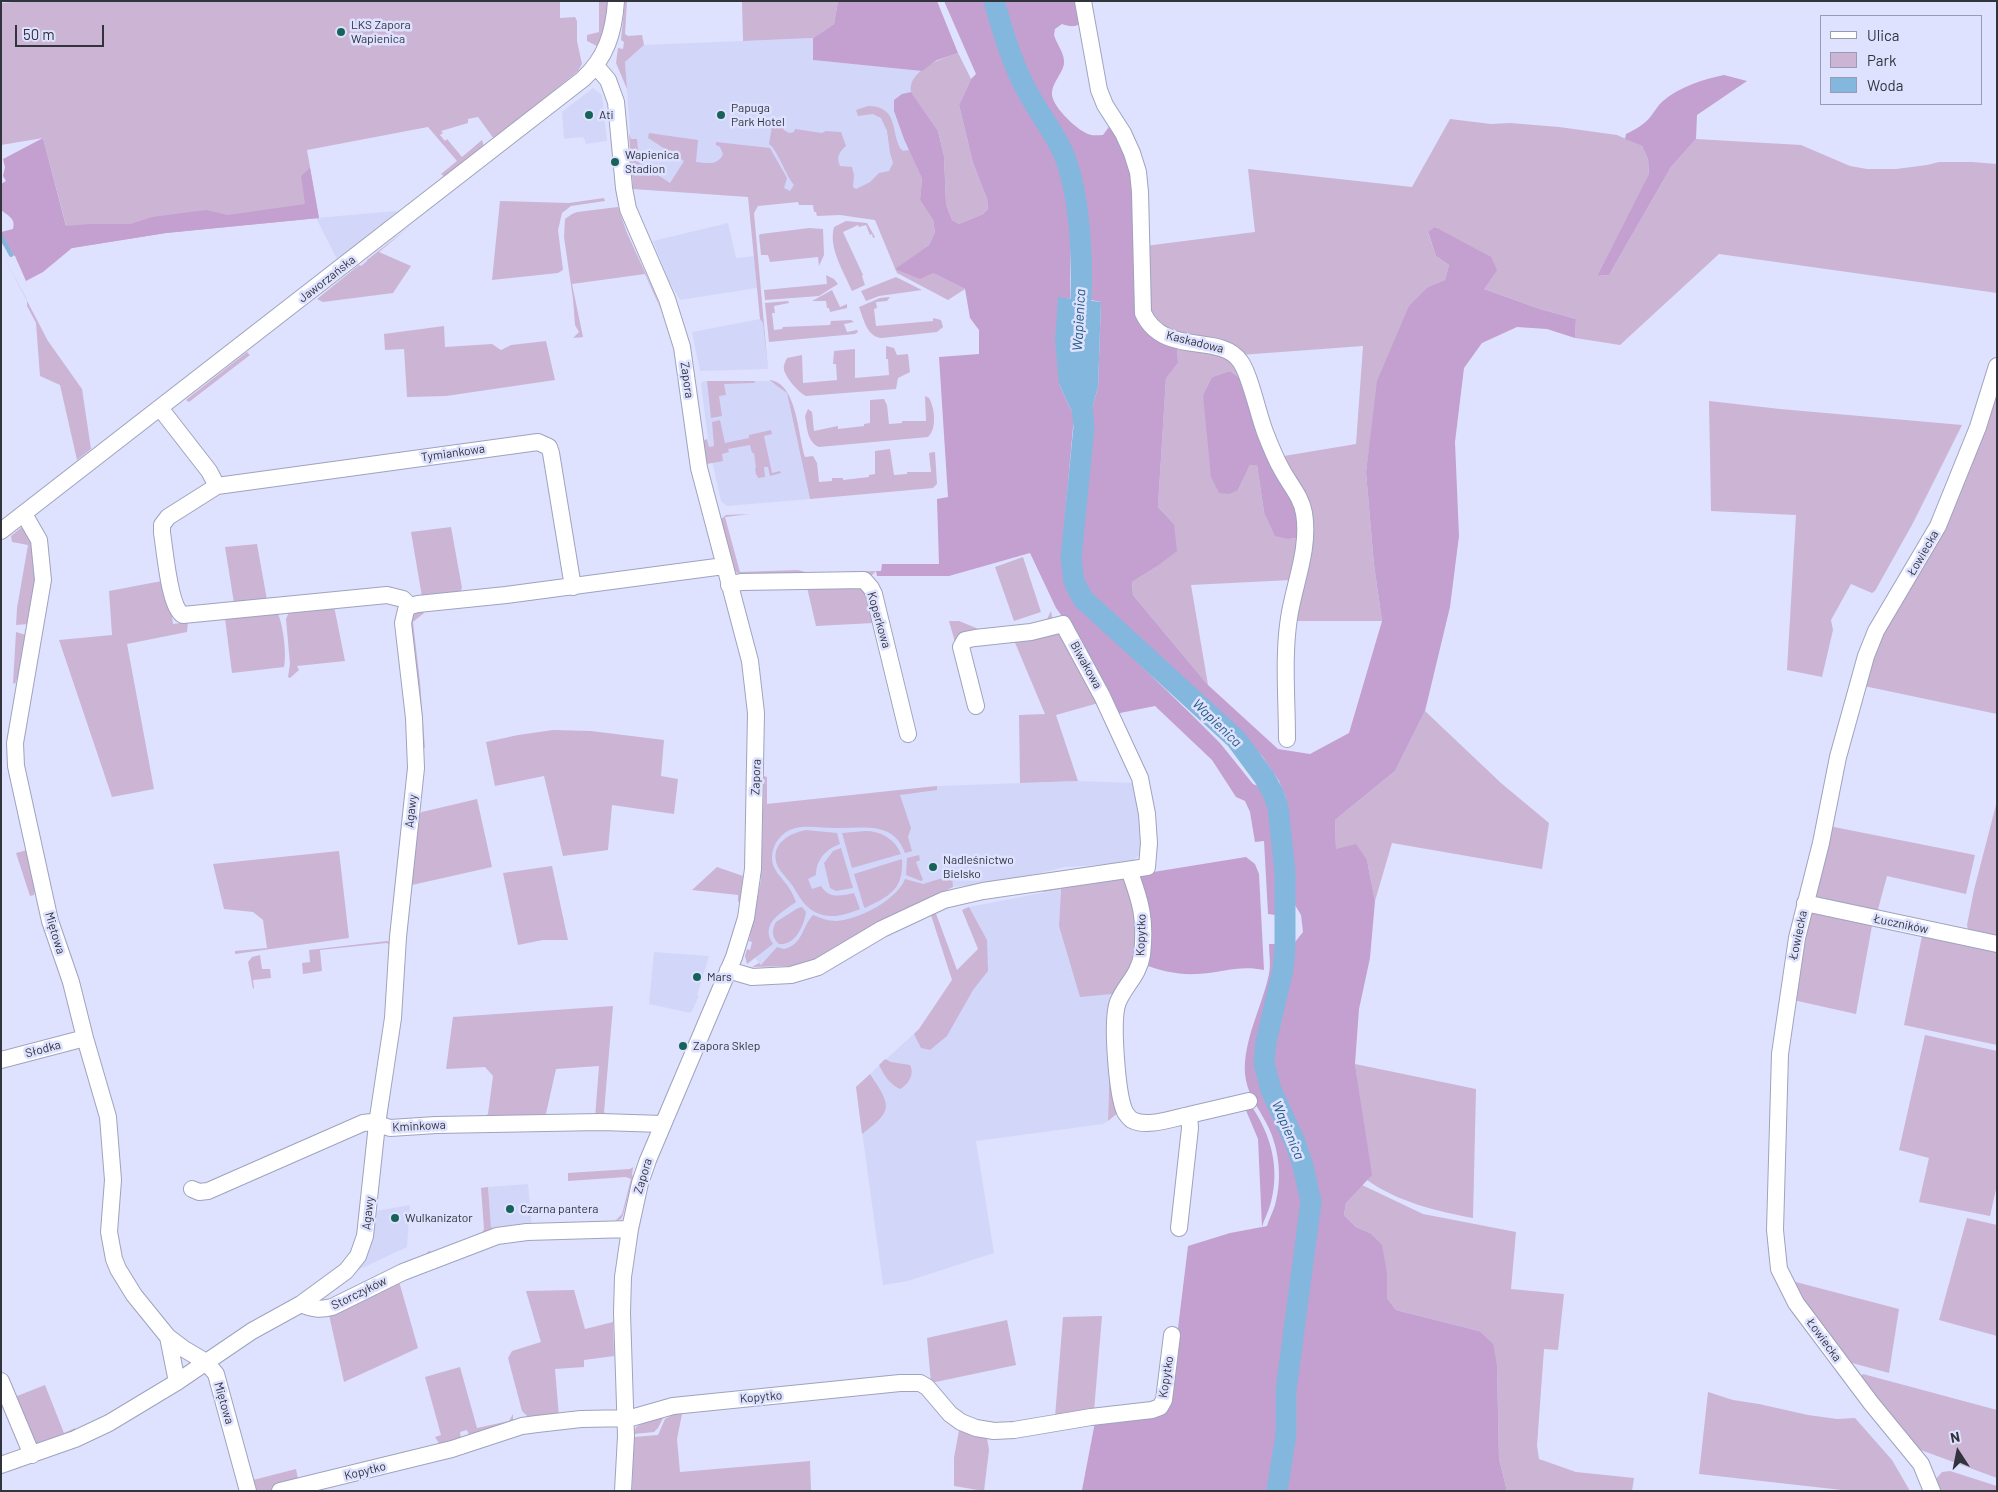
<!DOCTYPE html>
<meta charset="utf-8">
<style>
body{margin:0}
#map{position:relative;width:1998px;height:1492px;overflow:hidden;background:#dee2ff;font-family:Barlow,sans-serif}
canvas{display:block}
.frame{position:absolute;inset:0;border:2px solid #31333d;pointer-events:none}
.legend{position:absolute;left:1820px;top:15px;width:162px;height:90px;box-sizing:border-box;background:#dee2ff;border:1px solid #999cb1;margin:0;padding:6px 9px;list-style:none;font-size:15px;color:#31333d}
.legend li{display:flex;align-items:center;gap:10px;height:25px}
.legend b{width:25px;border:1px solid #999cb1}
.north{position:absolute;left:1933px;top:1427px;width:50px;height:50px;-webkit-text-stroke:4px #dee2ff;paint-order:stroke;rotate:349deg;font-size:14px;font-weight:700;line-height:20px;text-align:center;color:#31333d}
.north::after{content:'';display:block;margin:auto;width:18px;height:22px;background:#31333d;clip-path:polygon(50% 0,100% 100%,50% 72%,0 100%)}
.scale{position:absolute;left:15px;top:25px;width:89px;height:22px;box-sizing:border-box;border:2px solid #31333d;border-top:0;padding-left:6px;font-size:15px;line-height:18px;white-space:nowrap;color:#31333d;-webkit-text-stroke:4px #dee2ff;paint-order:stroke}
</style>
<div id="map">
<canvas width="1998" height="1492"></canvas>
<div class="frame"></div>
<ul class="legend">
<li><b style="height:6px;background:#fff"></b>Ulica</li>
<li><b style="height:14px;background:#ccb4d5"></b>Park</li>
<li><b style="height:14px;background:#83b7dd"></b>Woda</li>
</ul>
<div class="north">N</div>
<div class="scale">50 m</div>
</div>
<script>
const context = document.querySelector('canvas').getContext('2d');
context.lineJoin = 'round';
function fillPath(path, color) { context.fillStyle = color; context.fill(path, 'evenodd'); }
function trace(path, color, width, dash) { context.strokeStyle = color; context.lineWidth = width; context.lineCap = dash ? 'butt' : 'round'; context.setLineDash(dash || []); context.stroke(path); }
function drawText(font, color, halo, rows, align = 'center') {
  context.font = font + ' Barlow,sans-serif'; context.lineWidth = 5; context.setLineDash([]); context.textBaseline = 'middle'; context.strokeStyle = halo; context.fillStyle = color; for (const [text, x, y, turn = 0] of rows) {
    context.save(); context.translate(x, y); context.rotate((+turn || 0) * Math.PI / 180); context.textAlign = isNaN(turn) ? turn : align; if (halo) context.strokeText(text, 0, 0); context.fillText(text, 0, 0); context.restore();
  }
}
fillPath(new Path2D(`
 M813,38L814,60L922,71L937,60L958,53L971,79L917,165L895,269L875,220L853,217L838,201L634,189L625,62L644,45Z
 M593,88L602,95L607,141L586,144L584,138L580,137L564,139L562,112Z
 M396,211L397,212L338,261L316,218Z
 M728,223L736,258L754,256L757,288L680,300L669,281L653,241Z
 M760,319L763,323L768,369L700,371L692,332Z
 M703,381H769L784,389L787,393L810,499L727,506L721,501L709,447L701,384Z
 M1078,781L1136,783L1143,848L1142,852L1131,863L1065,867L1007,881L953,887L890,917L761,965L755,958L767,804L937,786Z
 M1061,889L1059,926L1112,993L1108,1121L1103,1124L976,1141L994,1253L908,1281L883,1285L856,1087L919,1029L952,980L981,949L964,908Z
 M654,952L709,956L697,995L699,996L691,1013L649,1004Z
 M528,1184L532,1227L495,1231L491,1228L488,1187Z
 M410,1205L407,1247L356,1271L375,1211Z`), '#d2d7fa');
fillPath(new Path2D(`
 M24,1H560V18L575,17L577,21V41L582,64L578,71L494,139L478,117L468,119V123L441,131L443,133L440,135L445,141L447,139L462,157L482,140L484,147L453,171L451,170L445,177L441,174L457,161L428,127L307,150L319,218L166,233L72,248L43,138L1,145V3Z
 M599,1H610L603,40L600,39L597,46L587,41V35L599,32Z
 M625,1H627L625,34L628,36L642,35L644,45L625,62L627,89L616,63L618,48L623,49L624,42L621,40Z
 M742,1H838L834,24L813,38L743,41Z
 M958,53L971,79L959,105L973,163L987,199L988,209L983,214L959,224L952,220L946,204L944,156L938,131L911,92C907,71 942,58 958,53Z
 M868,106C898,106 891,131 900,148L903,151L909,150L922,179L920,200L933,220L935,232L929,245L896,269L933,273L965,289L948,300L897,273L875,220L840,215L817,216L816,212H814L813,205H799L798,202L758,206L754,213L768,369L763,323L760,319L748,197L633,189L629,133L631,139H637L638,150L641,155L638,162L670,183L684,161L648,138L649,133L698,140L696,162C707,163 718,166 723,154L720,147L716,145V142L770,148L787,178L784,188L790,191L794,185C786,176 777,149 769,144L772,126L784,128V130L789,133L794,132L795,129L822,133L826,131L841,132L846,146C839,152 836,157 840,166L852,167L854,175L853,187L856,189L870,182L879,173L889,171L893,163L890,153L887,131L881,118L873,114L858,116L856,110Z
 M1450,119L1491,124L1510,123L1559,127L1617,135L1642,146L1648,159L1649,175L1597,276L1609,275L1671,167L1696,139L1801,145L1850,166L1867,169H1896L1927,165L1939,162H1972L1997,164V293L1719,254L1620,345L1575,338L1576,319L1540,309L1484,289L1436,227L1428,233L1436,256L1449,265L1445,280L1428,287L1378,381L1366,472L1374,565L1382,621H1293L1307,545L1278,457L1356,444L1363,346L1240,355L1182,338L1148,317L1145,246L1255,232L1248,169L1412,187Z
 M604,198L605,201L571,206L562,213L558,230L563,270L558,273L492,280L500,201L569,203Z
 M618,207L627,233L655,294L661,310L645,274L572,284L583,337L573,338L579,332L575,325L573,299L564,237L565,219L572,214L577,212Z
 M846,221L867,223L875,237L873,238L872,234L870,235L866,225L859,227L858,225L843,232L863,275L862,276L865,285L852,291C844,272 828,248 834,227Z
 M409,227L379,252L411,266L393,293L323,302L317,299L359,265L361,266L367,261V260Z
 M809,228L823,229L824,255L819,266L818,257L770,262L768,255H761L759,235L761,234Z
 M1,251L48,341L82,389L91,449L77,460L60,385L40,376L36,323L27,306V300Z
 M826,275L834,279L838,284L819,296L765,300L764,290L827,284Z
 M896,277L922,290L879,296L866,301L861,291Z
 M832,290L840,307L847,304V308L830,312L829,308H827L826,301H812Z
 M890,297L887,301L876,302L877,308L874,309L876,326L933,321V318L941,320L943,327L937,332L882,338C867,337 864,320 859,307L880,298Z
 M788,301L789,303L774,306L775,313H772L774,330L782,329L783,327L830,325L831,321L851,320L854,322L844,324L847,332L857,330L858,332L855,334L769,342L765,303Z
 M444,326L445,347L492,344L501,350L511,345L546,341L555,380L446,396L407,397L404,349L385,350L384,334Z
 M1177,345L1229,356L1244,381L1230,371L1212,377L1203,395L1238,490L1250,465H1257L1264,512L1288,539L1297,538V554L1291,580L1191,585L1208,685L1133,595L1132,582L1156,567L1174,524L1158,507L1166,377L1178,363Z
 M886,346L894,348L897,355L908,354L910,372L898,378L896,389L806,396C799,393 786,378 784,370C783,366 785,362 787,358L802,355L803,383L837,380L836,364H833L834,351L855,349V378L889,375L888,359H886Z
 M247,352L250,355L189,402L186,400Z
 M769,380C797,382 798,435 805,457L813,456L817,463L819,482L832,481V478H843V480L869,477V475L875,474V451L890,449L894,475L907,474V472H931L929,453L935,452L937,484L933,488L810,499L787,393Z
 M707,381H755L754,383L724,384L726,395L719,396L722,416L711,418Z
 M1997,381V714L1864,686L1869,665Z
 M925,396L929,398C935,408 937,429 928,437L819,447C807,442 807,427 805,416L808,409L812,412L814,431L838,426V429L864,426V424L870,423V400L884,399L887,405L889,424L902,423V421H926Z
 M1709,401L1780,409L1962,425L1913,523L1875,591L1872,593L1851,584L1831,620L1833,630L1822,677L1787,670L1796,515L1711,511Z
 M720,420L725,443L749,438V435L771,430L772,434L764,436L772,473L780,471L781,473L770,476L768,467H764L765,477L758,478L757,475H756L755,468H756L754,453H752L750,445L728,449L729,452L722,454L723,461L707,464L703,441L707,439L709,447L714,446L712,422Z
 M195,503L197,505L168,525L182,607L234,603L225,547L257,544L267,600H270V602L190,611L181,609L178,604C176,591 161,533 167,524C173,515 187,509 195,503Z
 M750,514L725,517L740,572L798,570L809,573L876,571L871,576L737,573L735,571L721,519L726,515Z
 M22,527L29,530L39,572L28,624L16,625L17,608L28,545L12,542L11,536Z
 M451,527L462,588L460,592L422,597L411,532Z
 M1023,557L1041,612L1014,621L995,567Z
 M167,580L173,624L188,622L187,632L127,644L154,789L112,797L59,640L112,635L109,591Z
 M806,583L863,584L874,623L816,626Z
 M334,606L345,661L297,666L299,670L290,678L288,677L290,664L286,619L290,610Z
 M421,609L424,613L413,622L420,682L425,748H421L408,628L414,613Z
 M1051,611C1052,615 1053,620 1050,623C1041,634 979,631 963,637L959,643L961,658L960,660L949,621H959L981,630L1029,628L1046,621Z
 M277,612C283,622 287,655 284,667L232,673L225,619Z
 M1057,631L1065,635L1102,702L1056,715L1078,781L1020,783L1019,715L1045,714L1013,638Z
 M16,632L26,635L22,665L15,684L13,683Z
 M1425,711L1501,783L1549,823L1542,869L1392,843L1375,901L1367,860L1336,850L1335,820L1395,771Z
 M553,730L591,731L664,740L661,776L678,779L674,814L612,805L608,850L563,856L544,776L495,786L486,742L518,735Z
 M764,776L767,777V804L937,786V790L900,795L911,828L908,837L912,851L905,853C893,820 862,829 835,828C815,828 791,821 778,840C774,845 772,852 772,858C772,871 783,878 789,888C792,892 794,897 796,902C782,912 759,924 773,944L747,964L745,956L747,949L750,950L752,942L749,941L761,880Z
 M477,799L492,867L412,885L418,815L422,812Z
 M1997,801V940L1968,930L1967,925L1974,890Z
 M1829,826L1975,855L1966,894L1887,876L1877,913L1813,901Z
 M806,830L837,833L840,844C826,849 816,860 816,875L808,879L812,889L821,886C829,899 841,896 854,893L860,909C839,918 819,921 803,902C799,897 796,891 792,885C788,879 782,874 778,867C768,845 789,833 806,830Z
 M865,831C881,831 895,839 901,854L852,868L842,833Z
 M841,848L853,888L836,891L830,888L824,863L833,851Z
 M27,850L35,887L34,895L30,896L16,853Z
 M339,851L349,938L235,954V951L267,948L263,920L253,912L224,909L213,864Z
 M919,855L920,860L916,862L923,880L921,881L906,875L907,858Z
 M902,859C904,890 889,896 865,908L864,907L854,874Z
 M552,866L568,940H543L518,945L503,873Z
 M717,867L743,876L740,901L738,902V895L692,890Z
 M949,876H952L953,887L890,917L819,959L791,966L752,967L759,963L761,965L777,947L784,949C803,945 802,926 813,915C821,918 828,921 836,921C858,920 897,900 905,879L923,884Z
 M1124,878L1137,901L1138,957L1116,994L1119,1112L1108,1121L1112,994L1080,997L1059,926L1061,889L1043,892L1044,888Z
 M802,907L806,912C804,926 795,946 779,944C772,938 771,930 776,922L798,908Z
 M969,907L987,940L988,971L973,990L947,1036L930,1050L921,1048L914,1034L919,1029L952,980L930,912L935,911L957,970L978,949L962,910Z
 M1809,908L1873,920L1856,1014L1793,1000Z
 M1923,931L1997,946V1045L1904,1025Z
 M387,941L391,943L392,947L387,943L320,950L322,971L303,974L302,963L310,962L309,950Z
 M260,955L262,969H270L271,978L253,980L254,988L253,989L248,962L252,957Z
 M613,1006L604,1112L609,1117L595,1118L599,1066L556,1069L545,1118L391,1124L382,1114L398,1035L387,1117L391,1121L483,1118L488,1114L493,1076L485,1067L446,1069L453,1017Z
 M1925,1035L1997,1051V1185L1990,1216L1919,1202L1929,1158L1899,1150Z
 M885,1059L891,1062L910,1065C915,1074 908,1085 900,1089C889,1084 884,1075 879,1065Z
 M1355,1064L1476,1089L1473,1218C1436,1211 1398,1202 1367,1180L1371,1175Z
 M870,1074C891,1106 894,1110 862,1134L856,1087Z
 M633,1167L632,1175L633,1176L623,1215L621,1219L615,1221L622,1214L631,1179L626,1177L568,1181V1173L630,1169Z
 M1362,1185L1423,1214L1516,1232L1511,1289L1564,1294L1558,1350L1544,1349L1537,1446L1539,1459L1576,1472L1634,1478L1632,1491H1507L1499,1459L1497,1365L1479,1331L1396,1310L1387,1298V1273L1370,1233L1356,1227L1344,1215L1346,1203Z
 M488,1187L491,1227L495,1231L430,1255L427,1252L430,1251L433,1254L481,1235L484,1229L481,1188Z
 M1967,1218L1997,1225V1336L1939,1320Z
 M398,1278L418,1348L344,1382L329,1315Z
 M1792,1281L1899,1309L1889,1373L1852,1363L1849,1365L1822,1328Z
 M574,1290L585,1329L613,1322L614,1356L584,1360V1367L555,1369L559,1417L530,1419L522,1411L508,1358L512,1351L541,1342L526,1291Z
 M1102,1316L1094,1411L1055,1417L1063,1317Z
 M1007,1320L1016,1365L931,1383L927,1338Z
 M460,1367L477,1428L509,1421L513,1414V1423L473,1436L469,1435L467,1430L460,1432L461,1438L440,1445L435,1437L441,1435L425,1377Z
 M1863,1374L1997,1410V1478L1918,1449L1859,1377Z
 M45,1385L64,1433L75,1428V1432L35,1448L12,1398Z
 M1708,1392L1733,1400L1759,1404L1808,1415L1837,1419L1855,1418L1892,1460L1910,1491H1851L1699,1474Z
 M683,1409L677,1439L680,1472L810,1461L811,1491H632L634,1437L658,1435L665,1419Z
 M664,1416L658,1428L654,1432L634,1434L636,1427L644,1423V1419Z
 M947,1417L987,1438L989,1450L984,1491L954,1486V1458L959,1430Z
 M296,1469L299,1484L273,1490L255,1491L253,1480Z
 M1950,1471L1997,1486V1491H1938L1935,1480L1942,1472Z`), '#ccb4d5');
fillPath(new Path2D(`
 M838,1H937L958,53L937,60L922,71L813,60V38L834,24Z
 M944,1H990L994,27L1020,93L1060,162L1071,223L1070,298H1058L1059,384L1074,416L1062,550C1065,572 1069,589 1081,608L1192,715L1220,743L1253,784L1262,788L1269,801L1273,820L1278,874V901L1275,915L1268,914L1264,841L1255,842L1250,812L1245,801L1236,797L1212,760L1155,706L1115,714L1069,626L1056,608L1030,553L949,576H877L876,571H881L882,564H939L937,499L948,497L939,357L979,354V330L970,318L965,289L933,273L920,279L895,269L929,245L935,232L933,220L920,200L922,179L904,139L894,111V100L902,94L911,92L938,131L944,156L946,204L952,220L959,224L983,214L988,209L987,199L973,163L959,105L971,79L976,74Z
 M1001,1H1079L1083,20C1077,28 1071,27 1062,24L1055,29L1054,35C1057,45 1065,53 1064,64C1062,74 1053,82 1052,92C1050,105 1076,129 1088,134C1092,136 1098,135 1103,135L1111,124L1130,155L1140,305L1177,345L1178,363L1166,378L1158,507L1174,524L1177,551L1156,567L1132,582L1133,595L1208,685L1278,749L1310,754L1349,733L1382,621L1374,565L1366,472L1377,381L1409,306L1428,287L1445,280L1449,265L1436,256L1428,232L1435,227L1491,257L1497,270L1484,289L1540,309L1576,319L1575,338L1547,329L1517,327L1482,343L1464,368L1455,442L1459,536L1450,607L1425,711L1395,771L1335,820L1336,849L1356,844L1367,860L1375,901L1370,958L1359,1009L1355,1064L1372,1175L1346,1203L1344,1215L1356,1227L1370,1233L1382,1245L1387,1273V1298L1396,1310L1479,1331L1493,1344L1497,1365L1499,1459L1507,1491H1284L1293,1436V1389L1311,1246L1317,1211V1194L1309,1165L1301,1140L1275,1082L1271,1067V1056L1272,1043L1288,989L1295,942L1303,932L1301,915L1292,900L1293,879L1286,798L1279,781L1262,756L1200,697L1090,597L1080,578L1076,556L1089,452L1090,416L1098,387L1101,302L1091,300C1092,256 1086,195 1069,154C1060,131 1044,110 1033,87C1020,60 1010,30 1001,1Z
 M1724,75L1747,81L1697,115L1696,139L1671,167L1609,275L1597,276L1649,174L1648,159L1642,146L1625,139L1626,134C1636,129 1644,125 1651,116C1655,111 1658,105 1663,101C1679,87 1704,79 1724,75Z
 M43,138L66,226L90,224H131L152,217L206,210L228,215L305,204L301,176L310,168L319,218L166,233L72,248L43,272L26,281L15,256L12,255L9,249L7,250L1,242V232L13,229C16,218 8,216 1,210V184L6,181L3,176L5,167L3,159Z
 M1230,371L1244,381L1301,514L1297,538L1288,539L1275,536L1264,512L1257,465H1250L1238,490L1229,494L1219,493L1211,477L1203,395L1212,377Z
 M1246,857L1255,864L1259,874L1264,970C1238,965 1223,973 1197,974C1179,975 1160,971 1143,964L1138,878L1141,874Z
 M1269,944H1277L1276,970L1260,1041L1258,1071L1261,1083L1290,1145L1304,1193V1210L1298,1240L1281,1378L1278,1423L1268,1491H1077L1082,1490L1095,1422L1169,1402L1188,1246L1230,1233L1262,1227L1258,1139L1245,1108L1252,1107C1271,1135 1280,1168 1271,1202C1269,1211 1264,1219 1262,1227L1267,1226C1269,1219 1273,1212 1275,1205C1283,1177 1279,1144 1264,1119C1256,1104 1247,1093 1245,1074C1243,1040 1262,1007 1269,974C1271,964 1269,954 1269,944Z`), '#c4a0d0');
fillPath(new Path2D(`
 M1058,297L1101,302L1098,387L1090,416H1074L1059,384L1055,341Z`), '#83b7dd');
trace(new Path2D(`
 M1,236L11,255`), '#83b7dd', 4);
trace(new Path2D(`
 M994,1C1002,30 1012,64 1027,91C1038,112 1057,136 1065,157C1082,203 1084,278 1079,327
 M1080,387L1084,427L1071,558L1074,582L1083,599L1236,739L1264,777L1273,793L1278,807L1285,872V948L1283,969L1266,1042L1264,1063L1271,1090L1295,1142L1303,1166L1311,1202L1286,1390V1434L1277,1491`), '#83b7dd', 21);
const minor = new Path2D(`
 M1083,1L1099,90L1105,105L1123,133L1132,153L1138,172L1140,192L1143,313C1164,358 1220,332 1240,361C1250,374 1258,414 1265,432C1270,445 1275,458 1282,470C1290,485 1301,496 1304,513C1310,549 1294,584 1289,618C1283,656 1287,700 1287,739
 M596,66L608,80L616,102L624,188L628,209L667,299L682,347L699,468L750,661L756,713L753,869L746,918L734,957L648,1160L640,1183L630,1229L623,1277L622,1313L626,1436L623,1491
 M160,408L209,471L217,486
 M24,514L39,540L43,580L15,743L16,766L50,921L71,982L85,1038L108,1117L113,1180L109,1232L114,1259L118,1269L134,1295L168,1337L184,1349L206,1362L216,1374L248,1491
 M1,531L583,79C606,58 614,32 616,1
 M729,585L741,582L864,580L871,588L874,594L908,734
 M410,606L403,599L387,595L183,615C169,607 165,550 162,533V525L168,517L217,486L538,442L549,447L551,453L573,587
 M1129,870C1141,902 1146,920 1142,955C1139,975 1125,985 1118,1002C1111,1019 1117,1095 1125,1112C1127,1115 1129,1118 1132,1120C1148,1128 1173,1118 1189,1115L1190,1128L1179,1228
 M1805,903L1997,944
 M728,970L752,977L791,975L818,967L882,929L944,900L983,891L1147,867L1149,843L1147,814L1140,778L1102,696L1063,624L1031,632L975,638L965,640L961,647L976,706
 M1,1060L85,1038
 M1189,1115L1249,1101
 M192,1189L199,1192L208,1191L363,1123L372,1122L390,1128L436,1125L601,1122L662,1124
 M301,1304L346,1271L358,1256L365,1236L377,1124L393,1018L398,937L416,768L414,718L403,623L406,610L410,606L418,604L506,595L724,566
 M168,1337L177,1382
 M1,1381L32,1455
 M1,1465L75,1439L109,1423L177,1382L252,1331L301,1304C312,1309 320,1310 332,1307L403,1272L497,1236L527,1232L630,1229
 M280,1491L452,1449L522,1426L537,1424L581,1419L631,1418L673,1406L900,1383H920L927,1387L950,1414L961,1422L976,1428L994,1431L1014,1430L1091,1417L1152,1410L1160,1407L1164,1400L1172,1335
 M1932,1491L1921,1464L1871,1403L1796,1303L1779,1269L1775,1230L1780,1054L1797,938L1821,843L1838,757L1866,656L1876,631L1938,526L1978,427L1997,366`);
trace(minor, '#9fa3bd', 18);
trace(minor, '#fff', 16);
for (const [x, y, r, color] of [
 [341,32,5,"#186359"],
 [589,115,5,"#186359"],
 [721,115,5,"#186359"],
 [615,162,5,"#186359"],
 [933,867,5,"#186359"],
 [697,977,5,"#186359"],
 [683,1046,5,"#186359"],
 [510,1209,5,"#186359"],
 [395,1218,5,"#186359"]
]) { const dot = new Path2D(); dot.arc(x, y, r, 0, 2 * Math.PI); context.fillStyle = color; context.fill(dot); trace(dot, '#dee2ff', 2); }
drawText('12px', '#31333d', '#dee2ff', [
 ["LKS Zapora",351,25],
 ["Wapienica",351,39],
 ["Papuga",731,108],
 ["Park Hotel",731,122],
 ["Ati",599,115],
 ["Wapienica",625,155],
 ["Stadion",625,169],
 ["Nadleśnictwo",943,860],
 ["Bielsko",943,874],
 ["Mars",707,977],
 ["Zapora Sklep",693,1046],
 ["Czarna pantera",520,1209],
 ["Wulkanizator",405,1218]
], 'left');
drawText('12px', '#31333d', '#dee2ff', [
 ["Jaworzańska",327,279,-38],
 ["Kaskadowa",1195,342,14],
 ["Zapora",687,380,82],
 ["Tymiankowa",453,453,-8],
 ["Łowiecka",1923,553,-60],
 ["Koperkowa",879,620,74],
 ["Biwakowa",1086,665,61],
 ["Zapora",756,777,-88],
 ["Agawy",411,811,-84],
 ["Łuczników",1901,924,12],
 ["Miętowa",55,933,73],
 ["Kopytko",1141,935,-88],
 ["Łowiecka",1798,935,-78],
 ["Słodka",43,1049,-15],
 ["Kminkowa",419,1126,-3],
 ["Zapora",643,1176,-73],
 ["Agawy",368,1213,-84],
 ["Storczyków",359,1293,-26],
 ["Łowiecka",1824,1340,54],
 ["Kopytko",1166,1377,-81],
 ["Kopytko",761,1397,-5],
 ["Miętowa",224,1403,74],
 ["Kopytko",365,1471,-14]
]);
drawText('italic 14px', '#215c81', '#dee2ff', [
 ["Wapienica",1079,320,-87],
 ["Wapienica",1217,723,44],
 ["Wapienica",1288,1130,67]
]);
</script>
